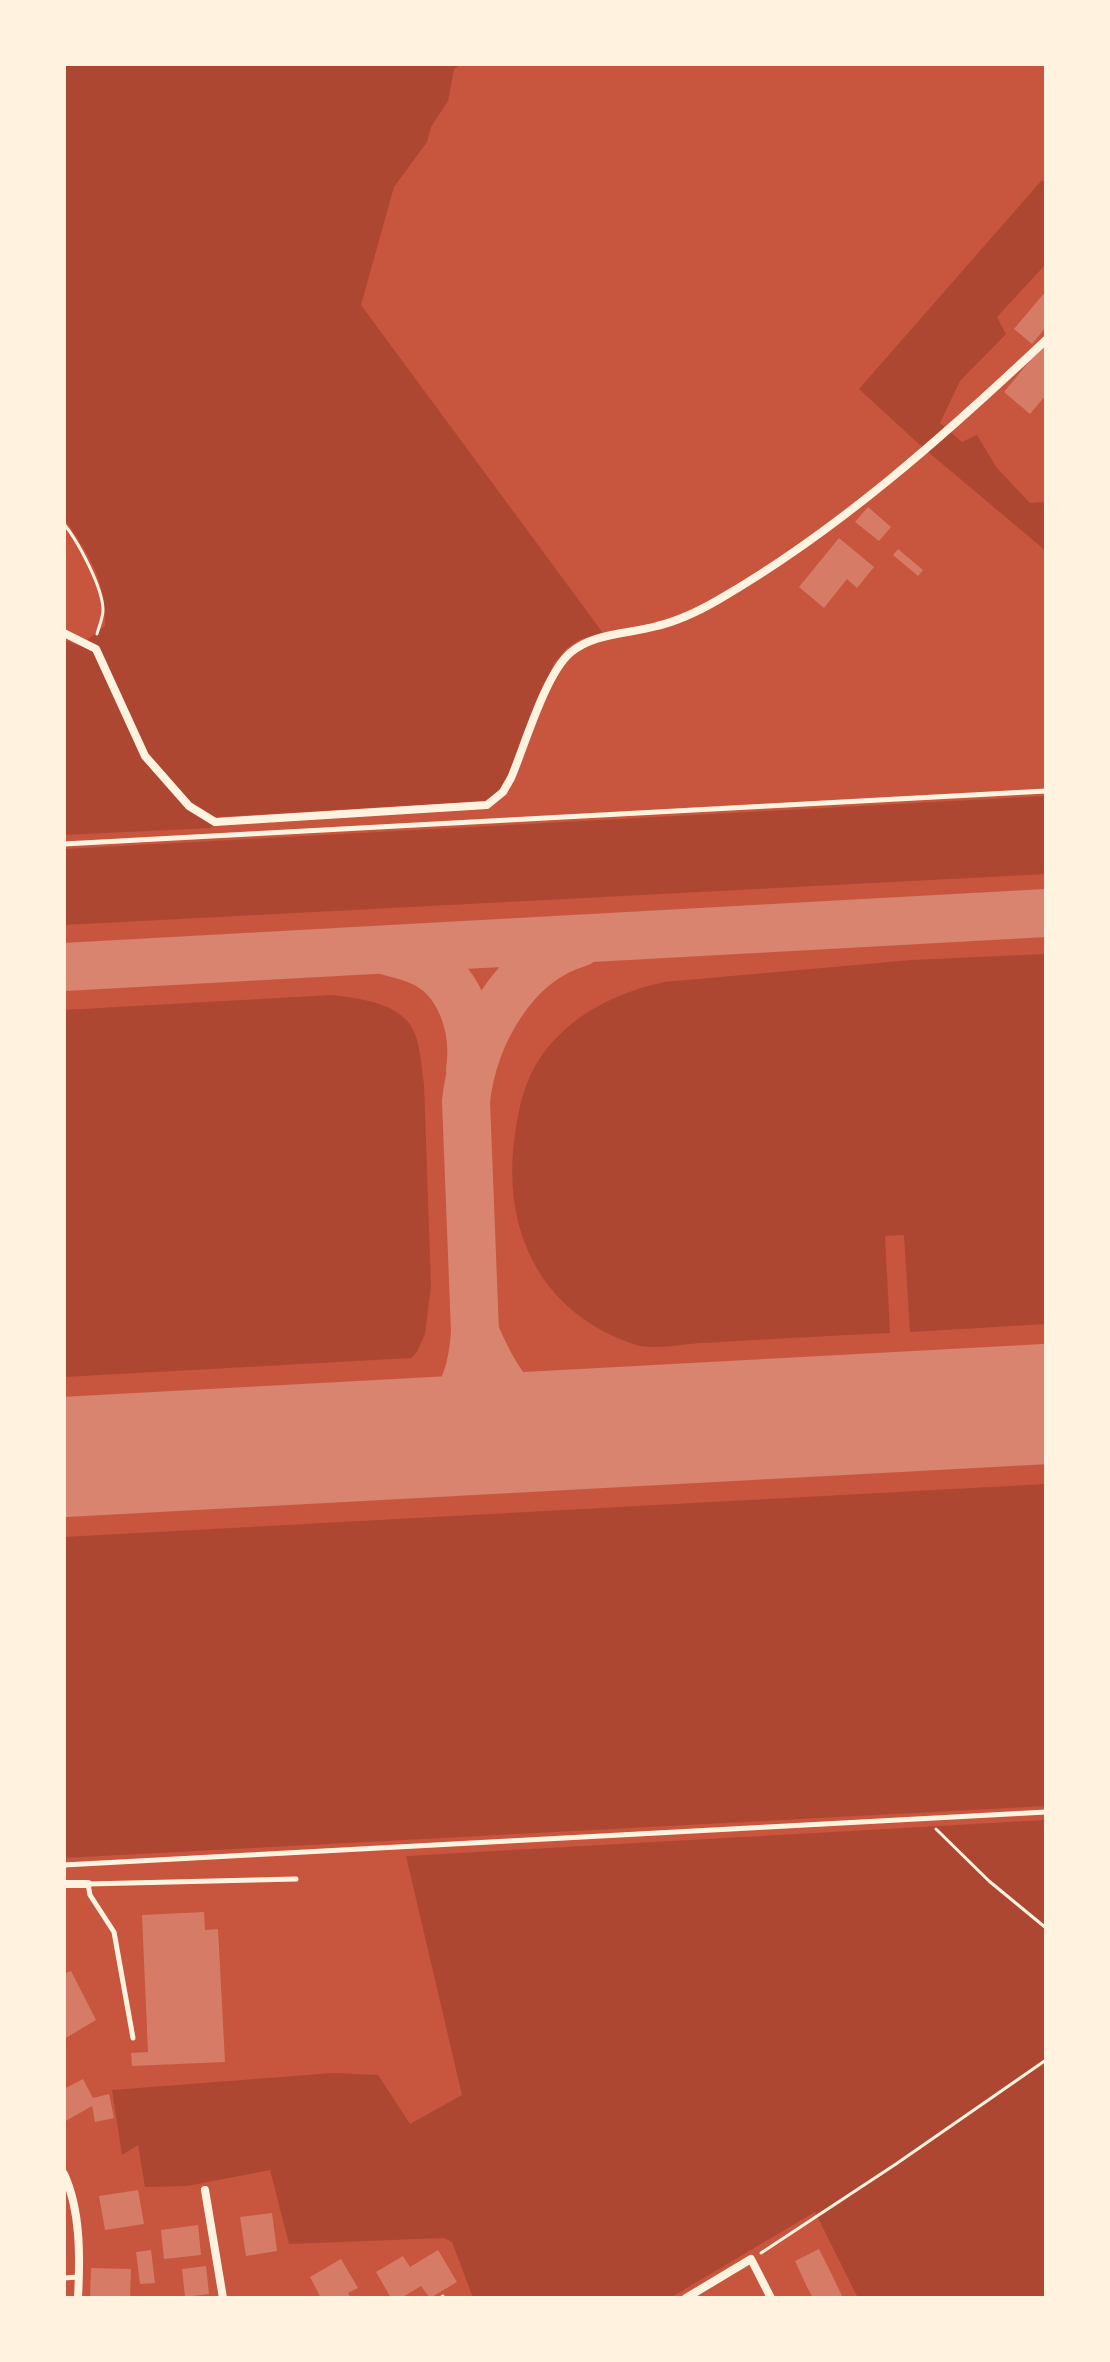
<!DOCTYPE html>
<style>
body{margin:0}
#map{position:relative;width:1110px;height:2362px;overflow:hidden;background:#c8553d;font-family:"Fira Sans",sans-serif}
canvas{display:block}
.frame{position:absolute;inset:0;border:66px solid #fff3e0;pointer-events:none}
</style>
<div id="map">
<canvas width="1110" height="2362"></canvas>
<div class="frame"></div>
</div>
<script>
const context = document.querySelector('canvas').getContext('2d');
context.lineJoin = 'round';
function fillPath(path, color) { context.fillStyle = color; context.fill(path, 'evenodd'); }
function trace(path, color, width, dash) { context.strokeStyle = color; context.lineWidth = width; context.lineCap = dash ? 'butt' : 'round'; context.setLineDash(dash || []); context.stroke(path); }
fillPath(new Path2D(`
 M64,64H462L454,69L448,101L431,127L427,142L394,187L361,305L603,633L581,639L567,648L554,663L514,765L501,790L485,801L219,817L211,828L64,835V640L79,646L105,626C106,579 89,556 64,518Z
 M1042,180L1046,183V264L997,317L1006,334L960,381L940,423L962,442L977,435L997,468L1030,503L1046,502V551L921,446L859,389Z
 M1046,796V874L64,925V849Z
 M1046,954V1324L910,1332L904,1235L885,1236L890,1333C827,1336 765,1339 702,1343C684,1344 652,1350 636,1345C540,1313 501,1230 515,1134C519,1106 525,1079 542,1055C572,1014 616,993 664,982L912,960Z
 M332,995C358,998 399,1003 412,1028C421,1044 421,1067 424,1084L431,1286L425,1334L417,1352L411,1358L64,1377V1010Z
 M1046,1484V1806L64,1858V1537Z
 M1046,1820V2298H858L815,2212L670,2298H473L452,2242L444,2238L289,2244L270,2170L187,2186L145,2187L138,2145L122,2155L112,2090L333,2073L378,2075L410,2124L462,2095L406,1856Z`), '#ae4732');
trace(new Path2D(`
 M387,951C397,954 408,956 417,960C460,976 476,1028 470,1070
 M64,967L1046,913
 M475,1332C491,1370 513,1413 556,1425C566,1428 577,1428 587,1430
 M410,1439C458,1406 471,1390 475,1332L466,1101C473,1037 513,962 579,943`), '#d8846e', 48);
trace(new Path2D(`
 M64,1457L1046,1404`), '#d8846e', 120);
fillPath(new Path2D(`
 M1046,291V327L1032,344L1014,329Z
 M1042,346L1046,349V395L1030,414L1004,392Z
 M868,507L891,527L879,541L855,522Z
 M839,538L874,567L857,588L847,579L824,608L799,587Z
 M898,549L923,570L918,576L893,555Z
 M204,1912L205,1930L218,1929L225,2062L132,2066L131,2053L148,2052L142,1915Z
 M71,1971L96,2020L64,2039V1974Z
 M83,2079L93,2098L109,2094L114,2118L95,2122L92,2106L64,2122V2089Z
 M138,2190L144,2224L105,2230L99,2196Z
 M272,2213L277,2251L246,2256L240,2217Z
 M198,2225L201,2255L164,2259L161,2230Z
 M819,2249L832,2275L843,2298H813L807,2287L795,2261Z
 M151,2250L155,2283L140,2284L136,2252Z
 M438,2250L457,2282L430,2298L421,2286L401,2298H391L376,2272L403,2256L410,2267Z
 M341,2259L358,2288L348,2293L351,2298H321L310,2277Z
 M206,2266L209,2294L185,2297L182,2269Z
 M91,2268L131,2269L130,2298H90Z`), '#d67c66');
trace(new Path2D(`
 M64,524C78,541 103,588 103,610C103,618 99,626 97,634
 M936,1829L989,1881L1046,1928
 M761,2253L896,2164L1046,2060
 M440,2298L443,2296`), '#fff3e0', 3);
trace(new Path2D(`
 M64,844L1046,791
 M64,1865L1046,1812
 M133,2038L114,1932L90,1895L88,1884L296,1879
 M64,2278L78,2277`), '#fff3e0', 5);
trace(new Path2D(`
 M64,633L96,649L145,756L189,806L215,822L487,805L503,792L511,778C525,745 545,675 570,653C592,633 629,634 657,626C678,621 699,611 718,600C839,530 944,436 1046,340
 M64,1884H88
 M64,2174C81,2211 80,2258 78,2298
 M205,2190L223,2298
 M686,2298L751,2259L771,2298`), '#fff3e0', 8);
</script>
